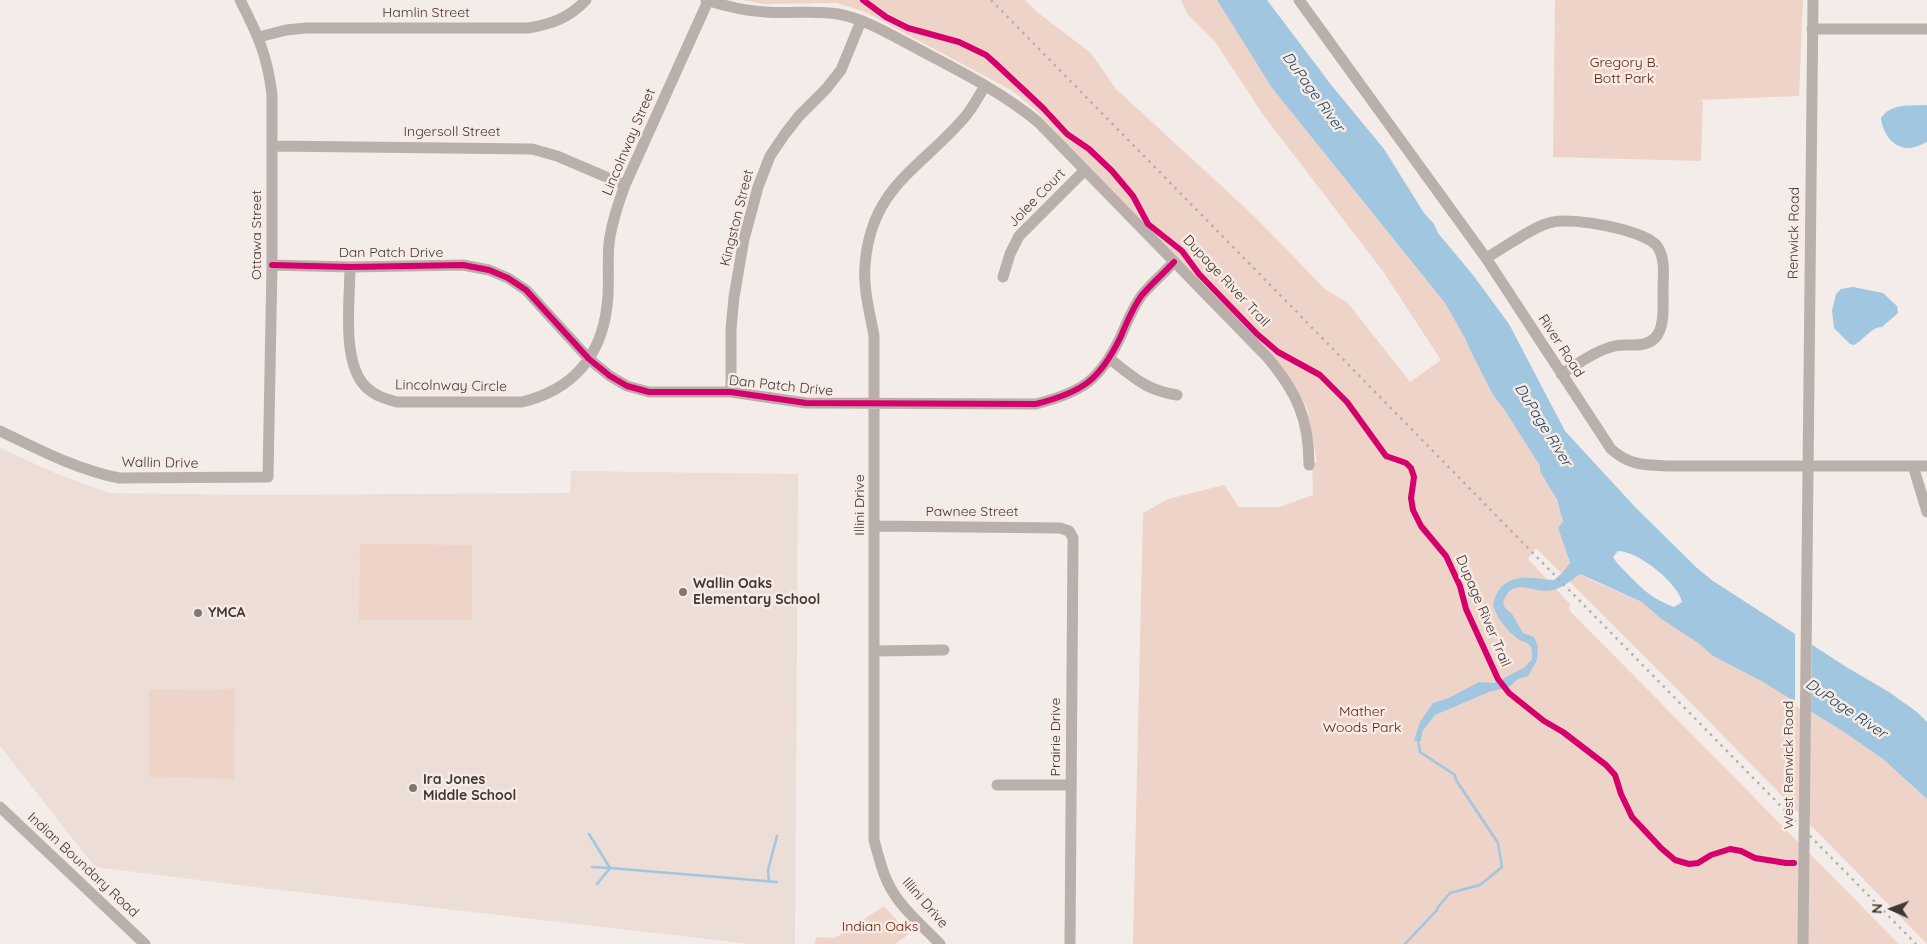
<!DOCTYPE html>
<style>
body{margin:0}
#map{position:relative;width:1927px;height:944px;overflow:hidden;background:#f4ece8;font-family:Quicksand,sans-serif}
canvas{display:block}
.north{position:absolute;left:1867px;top:884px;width:50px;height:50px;-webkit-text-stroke:4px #f8eae4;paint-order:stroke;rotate:272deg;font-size:14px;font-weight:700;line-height:20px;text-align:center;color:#3e3936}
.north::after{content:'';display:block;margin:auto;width:18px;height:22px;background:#3e3936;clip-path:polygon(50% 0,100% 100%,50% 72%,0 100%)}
</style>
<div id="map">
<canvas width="1927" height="944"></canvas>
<div class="north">N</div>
</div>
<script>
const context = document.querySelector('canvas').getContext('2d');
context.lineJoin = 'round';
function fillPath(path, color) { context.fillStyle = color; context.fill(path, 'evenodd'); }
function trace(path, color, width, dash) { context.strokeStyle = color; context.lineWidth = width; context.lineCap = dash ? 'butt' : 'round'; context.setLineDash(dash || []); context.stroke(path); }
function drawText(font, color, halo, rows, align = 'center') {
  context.font = font + ' Quicksand,sans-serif'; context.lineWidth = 5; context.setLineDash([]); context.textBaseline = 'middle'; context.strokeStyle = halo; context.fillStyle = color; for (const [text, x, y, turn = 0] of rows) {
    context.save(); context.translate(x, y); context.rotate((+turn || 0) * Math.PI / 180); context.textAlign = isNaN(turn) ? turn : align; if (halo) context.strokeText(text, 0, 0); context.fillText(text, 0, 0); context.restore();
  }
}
fillPath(new Path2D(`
 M0,448L57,474L109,493L253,495L570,493L571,471L798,474L795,944H751L263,888L95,867L0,746Z`), '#ecddd6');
fillPath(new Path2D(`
 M743,0H1025L1037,12L1091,53L1116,89L1253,215L1325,289L1348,303L1410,382L1441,360L1382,270L1264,116L1216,43L1188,15L1181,0H1217L1272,88L1445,303L1466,340L1469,348L1493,395L1504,409L1540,466L1560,508L1563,521L1558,528L1572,570L1595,582L1642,602L1660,618L1698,643L1713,656L1763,682L1844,732L1883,759L1927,799V944L1690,702L1536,548L1528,559L1570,604L1569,610L1899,944H1133L1143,513L1168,499L1224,485L1239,507H1279L1313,495L1312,462H1317L1307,407L1271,355L1075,155C1056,131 1037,109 1011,90L865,12L837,3L764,4Z
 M1555,0H1803L1799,96L1699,100L1703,101L1701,161L1553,157Z
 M360,544L472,545V620H359Z
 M235,689L234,779L149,777V690Z
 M884,906L909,934L895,944H815L816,937L835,938Z`), '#eed3c8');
fillPath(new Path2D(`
 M1217,0H1267L1332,86L1384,149L1424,213L1434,224L1438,233L1473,275L1509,324L1565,431L1636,508L1697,568L1713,581L1848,668L1889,692L1917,712L1927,722V799L1883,759L1844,732L1763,682L1713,656L1698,643L1660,618L1642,602L1580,574C1572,580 1562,588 1553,590C1534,595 1512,574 1503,603L1505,608L1512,614L1523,633L1534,637L1538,647L1537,660L1528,676L1518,679L1509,687L1489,692L1435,715L1422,732L1421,741H1414L1420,722L1433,703L1449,698L1479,682L1494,683L1503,679L1525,667L1532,659C1532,655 1532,650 1531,647C1528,642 1522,642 1518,639C1509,633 1497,618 1494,608C1492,602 1496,595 1499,590C1512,572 1535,579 1554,580L1562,573L1570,563L1558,528L1563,521L1557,500L1540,471V466L1504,409L1493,395L1469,348L1466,340L1445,303L1272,88ZM1618,551C1638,551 1678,583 1682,602L1674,607C1647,597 1637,583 1617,563L1613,557Z
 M1927,105V142C1922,144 1916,147 1911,148C1893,149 1883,134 1881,118C1891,103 1910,106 1927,105Z
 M1853,287L1883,293L1897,306L1898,313L1882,327C1871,327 1864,340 1854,345L1850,344L1834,328L1832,311L1836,294L1841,289Z`), '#a1c6e0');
fillPath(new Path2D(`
 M1795,631L1812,642L1811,715L1795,705Z`), '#f4ece8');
trace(new Path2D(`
 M589,834L610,868L777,882
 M592,867L610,868
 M769,882L768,870L777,836
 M597,884L610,868
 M1405,944L1437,910L1438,907L1450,893L1480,885L1502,867L1498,843L1456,780L1455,775L1420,752L1418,740`), '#a1c6e0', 2.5);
trace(new Path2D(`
 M706,0C725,6 745,11 765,12C789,14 814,10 838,14C866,19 893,36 918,49C959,71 1002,92 1038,122L1268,358C1297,393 1309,419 1309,465
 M1299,0L1486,258L1611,449C1630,466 1645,465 1670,466H1927
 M1812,29H1927
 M259,37L286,30L306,28H528C552,24 569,18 586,0
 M272,146L532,149L557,156L625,185
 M1486,258C1504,248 1535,225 1553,222C1573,217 1645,230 1657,246C1666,258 1663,277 1663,291C1663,305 1665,328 1655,338C1644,349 1628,343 1615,346C1596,350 1578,364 1561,374
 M272,265L350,267L463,265L489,270L508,278L526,290L589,359L610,376L627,386L649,392H731L806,403L1036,404C1083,392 1100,380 1121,336C1127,322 1133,307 1142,295C1152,283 1164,273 1174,262
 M350,267C350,300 341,363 366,387C375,396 386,399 397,402H522C572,390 601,357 607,306C610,285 607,265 609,244C611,224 618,204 625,185L708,1
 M1003,277L1010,254L1019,236L1085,170
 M1110,359C1134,378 1146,390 1177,395
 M731,392V329L734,297L744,239L758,187L770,156L785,134L799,116L826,89L841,70L861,21
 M0,431C38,449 77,470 119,478L268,477L272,265V94C267,55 258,35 240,0
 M1913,466L1927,512
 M875,526L1060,528L1069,531L1073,538L1070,944
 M874,651L944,650
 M997,785H1071
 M0,807L145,944
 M940,944C922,925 898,906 887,881C881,868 878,854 874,840V336C870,313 863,289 865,265C871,187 920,169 964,118C972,109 978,97 985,86
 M1803,944L1813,0`), '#b9b0ac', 11);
trace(new Path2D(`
 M991,0L1916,944`), '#b6afac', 2.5, [2.5, 5]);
trace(new Path2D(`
 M863,0L886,17L908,28L959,42L986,55L995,63L1043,108L1067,134L1089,149L1112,171L1133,196L1148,224L1182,251L1199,274L1257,334L1278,352L1320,375L1347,402L1386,456L1406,463L1411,468L1414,477L1411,498L1413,510L1421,526L1446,556L1460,586L1466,609L1498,679L1509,693L1544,721L1563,732L1606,765L1615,775L1621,794L1632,817L1661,848L1675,860L1689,864L1698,863L1711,855L1730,849L1741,851L1755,858L1786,863H1794
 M272,265L350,267L463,265L489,270L508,278L526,290L589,359L610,376L627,386L649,392H731L806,403L1036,404C1083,392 1100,380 1121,336C1127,322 1133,307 1142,295C1152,283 1164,273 1174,262`), '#d6006c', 6);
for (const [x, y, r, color] of [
 [683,592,5,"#7e7874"],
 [198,613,5,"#7e7874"],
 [413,788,5,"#7e7874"]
]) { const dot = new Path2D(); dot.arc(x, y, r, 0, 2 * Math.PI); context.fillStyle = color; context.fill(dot); trace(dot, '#f8eae4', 2); }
drawText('14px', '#3e3936', '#f8eae4', [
 ["Hamlin Street",426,13],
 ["Ingersoll Street",452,132],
 ["Lincolnway Street",629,142,-67],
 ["Jolee Court",1037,198,-46],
 ["Kingston Street",737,218,-76],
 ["Renwick Road",1794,233,-89],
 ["Ottawa Street",257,235,-90],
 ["Dan Patch Drive",391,253],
 ["Dupage River Trail",1226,281,47],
 ["River Road",1561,346,57],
 ["Lincolnway Circle",451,386,1],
 ["Dan Patch Drive",781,386,6],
 ["Wallin Drive",160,463,1],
 ["Illini Drive",860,505,-90],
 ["Pawnee Street",972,512],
 ["Dupage River Trail",1483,611,67],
 ["Prairie Drive",1056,737,-90],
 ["West Renwick Road",1789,765,-90],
 ["Indian Boundary Road",83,865,43],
 ["Illini Drive",925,903,49]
]);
drawText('14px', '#5d2509', '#f8eae4', [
 ["Gregory B.",1624,63],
 ["Bott Park",1624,79],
 ["Mather",1362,712],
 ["Woods Park",1362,728],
 ["Indian Oaks",880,927]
]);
drawText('bold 14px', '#3e3936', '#f8eae4', [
 ["Wallin Oaks",693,584],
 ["Elementary School",693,600],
 ["YMCA",208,613],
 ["Ira Jones",423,780],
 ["Middle School",423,796]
], 'left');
drawText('italic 15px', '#184460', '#f8eae4', [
 ["DuPage River",1313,92,54],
 ["DuPage River",1543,425,58],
 ["DuPage River",1846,709,34]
]);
</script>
